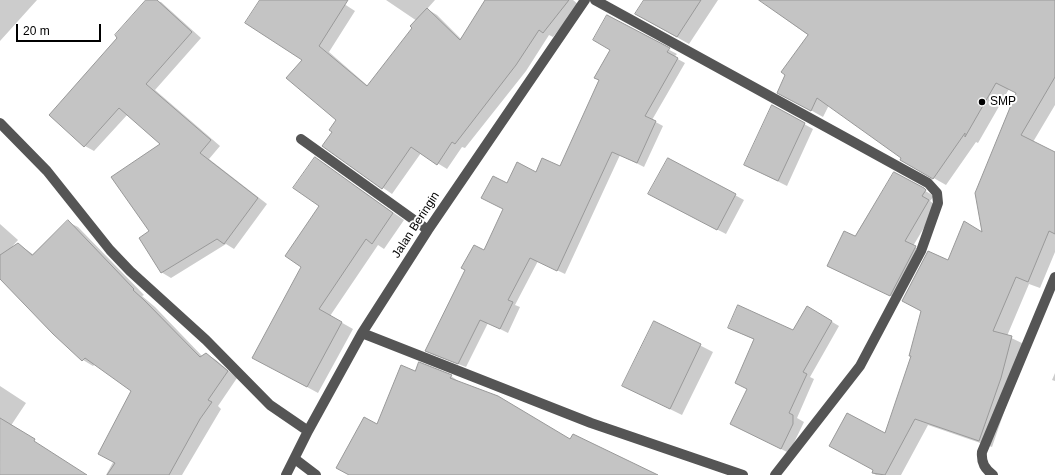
<!DOCTYPE html>
<style>
body{margin:0}
#map{position:relative;width:1055px;height:475px;overflow:hidden;background:#fff;font-family:Arial,sans-serif}
canvas{display:block}
.scale{position:absolute;left:16px;top:24px;width:85px;height:18px;box-sizing:border-box;border:2px solid #000;border-top:0;padding-left:5px;font-size:12px;line-height:14px;white-space:nowrap;color:#000;-webkit-text-stroke:3px #fff;paint-order:stroke}
</style>
<div id="map">
<canvas width="1055" height="475"></canvas>
<div class="scale">20 m</div>
</div>
<script>
const context = document.querySelector('canvas').getContext('2d');
context.lineJoin = 'round';
function fillPath(path, color) { context.fillStyle = color; context.fill(path, 'evenodd'); }
function trace(path, color, width, dash) { context.strokeStyle = color; context.lineWidth = width; context.lineCap = dash ? 'butt' : 'round'; context.setLineDash(dash || []); context.stroke(path); }
function drawText(font, color, halo, rows, align = 'center') {
  context.font = font + ' Arial,sans-serif'; context.lineWidth = 4; context.setLineDash([]); context.textBaseline = 'middle'; context.strokeStyle = halo; context.fillStyle = color; for (const [text, x, y, turn = 0] of rows) {
    context.save(); context.translate(x, y); context.rotate((+turn || 0) * Math.PI / 180); context.textAlign = isNaN(turn) ? turn : align; if (halo) context.strokeText(text, 0, 0); context.fillText(text, 0, 0); context.restore();
  }
}
fillPath(new Path2D(`
 M0,0H37L0,41Z
 M147,0L161,2L201,38L155,90L220,146L209,159L267,204L234,249L226,244L171,278L161,272L151,232L161,144L128,114L94,151L85,146L119,37Z
 M261,0H338L355,11L329,52L368,86L414,28L417,21L386,0H435L427,9L437,15L461,39L486,0H573L579,5L553,37L549,35L526,71L465,148L462,147L447,169L421,153L392,194L323,146L333,132L338,120L303,59Z
 M645,0H718L689,44L648,21Z
 M761,0H1055V105L1033,142L1055,153V252L1040,288L1029,284L1007,336L1024,344L1013,386L992,447L928,425L901,475H876L873,473L912,357L910,355L949,261L986,235L1017,93L1009,89L978,143L976,142L946,185L902,160L903,158L829,105L823,117L791,99L809,35Z
 M607,17L677,54L674,57L685,63L652,120L663,126L644,167L620,155L565,274L538,261L515,305L520,307L508,333L488,323L466,367L434,355L426,350L466,270L484,251L504,209L507,184L536,173L560,168L601,80L611,49Z
 M772,106L813,129L787,186L745,165Z
 M315,158L404,220L384,249L378,245L330,316L353,329L318,393L265,364L302,266L320,206Z
 M668,159L744,200L726,234L658,199Z
 M894,173L934,196L930,201L937,206L913,246L924,252L899,300L837,270Z
 M68,222L78,227L144,295L142,296L155,307L203,357L206,354L216,360L237,378L218,406L221,409L182,475H106L154,388L95,364L93,366L83,360L0,277V224L18,240L10,249L18,244L34,255Z
 M807,307L839,326L810,377L814,379L797,418L804,422L789,453L739,428L748,389L755,340L729,328L793,331Z
 M654,322L713,352L682,415L635,392Z
 M420,364L451,376L461,383L571,441L652,475H351L377,425Z
 M1055,373V381L1052,380Z
 M0,386L26,403L8,430L0,426Z`), '#0003');
const building = new Path2D(`
 M146,0H157L192,32L146,84L211,140L200,153L258,198L224,244L217,239L161,273L139,238L149,231L111,177L160,144L119,108L84,147L49,115L117,38L115,35Z
 M260,0H348L319,46L367,86L412,28L410,26L427,8L460,40L485,0H569L543,33L539,30L516,65L455,144L452,142L437,165L411,147L382,189L322,146L332,132L329,130L336,120L286,78L302,60L245,23Z
 M644,0H701L677,37L635,14Z
 M759,0H1055V77L1021,135L1055,152V234L1049,231L1028,282L1016,277L993,331L1012,336L1001,378L979,441L915,419L885,475L872,473L873,470L829,446L847,413L885,433L911,356H909L921,311L902,301L928,251L948,260L964,221L982,232L975,193L1016,93L996,83L965,137V133L933,179L900,160L901,158L817,98L811,111L777,93L785,75L781,72L808,35Z
 M607,15L670,48L667,52L678,58L645,116L656,121L637,163L612,152L557,271L530,258L508,300L513,302L500,329L480,320L458,364L425,351L465,270L461,268L474,245L484,250L503,209L481,198L493,176L507,183L517,162L536,172L542,158L560,166L599,80L594,78L610,50L593,40Z
 M772,105L805,123L778,181L744,165Z
 M315,157L393,213L372,244L366,239L319,309L342,322L307,387L252,358L301,267L285,256L319,206L293,188Z
 M668,158L736,194L717,230L648,194Z
 M894,172L924,188L926,190L922,196L929,200L905,241L916,246L890,296L827,266L844,231L855,236Z
 M68,220L134,289L133,290L144,300L200,357L206,353L228,371L208,400L212,402L200,419L169,475H107L115,463L98,454L131,391L85,358L82,361L53,334L0,279V255L18,243L32,255Z
 M738,305L793,330L807,306L832,321L803,372L807,374L789,413L793,415V424L781,449L730,424L747,389L735,383L754,339L728,328Z
 M654,321L701,344L670,409L622,386Z
 M419,362L452,375L450,378L498,396L570,439L573,434L658,475H349L336,468L364,417L377,424L401,365L415,371Z
 M0,418L35,439L34,441L87,475H0Z`);
fillPath(building, '#c4c4c4');
trace(building, '#999', 1);
trace(new Path2D(`
 M595,0L928,183L937,193L938,203L921,251L860,366L775,475
 M0,123L47,171L110,250L130,271L206,340L270,405L308,431
 M301,139L428,230
 M362,333L591,423L743,475
 M295,459L316,475
 M286,475L308,431L362,333L428,230L585,0
 M993,475C985,469 981,463 982,452L1055,277`), '#555', 10);
for (const [x, y, r, color] of [
 [982,102,4,"#000"]
]) { const dot = new Path2D(); dot.arc(x, y, r, 0, 2 * Math.PI); context.fillStyle = color; context.fill(dot); trace(dot, '#fff', 1.5); }
drawText('12px', '#000', '#fff', [
 ["SMP",990,102]
], 'left');
drawText('12px', '#000', '#fff', [
 ["Jalan Beringin",416,225,-57]
]);
</script>
